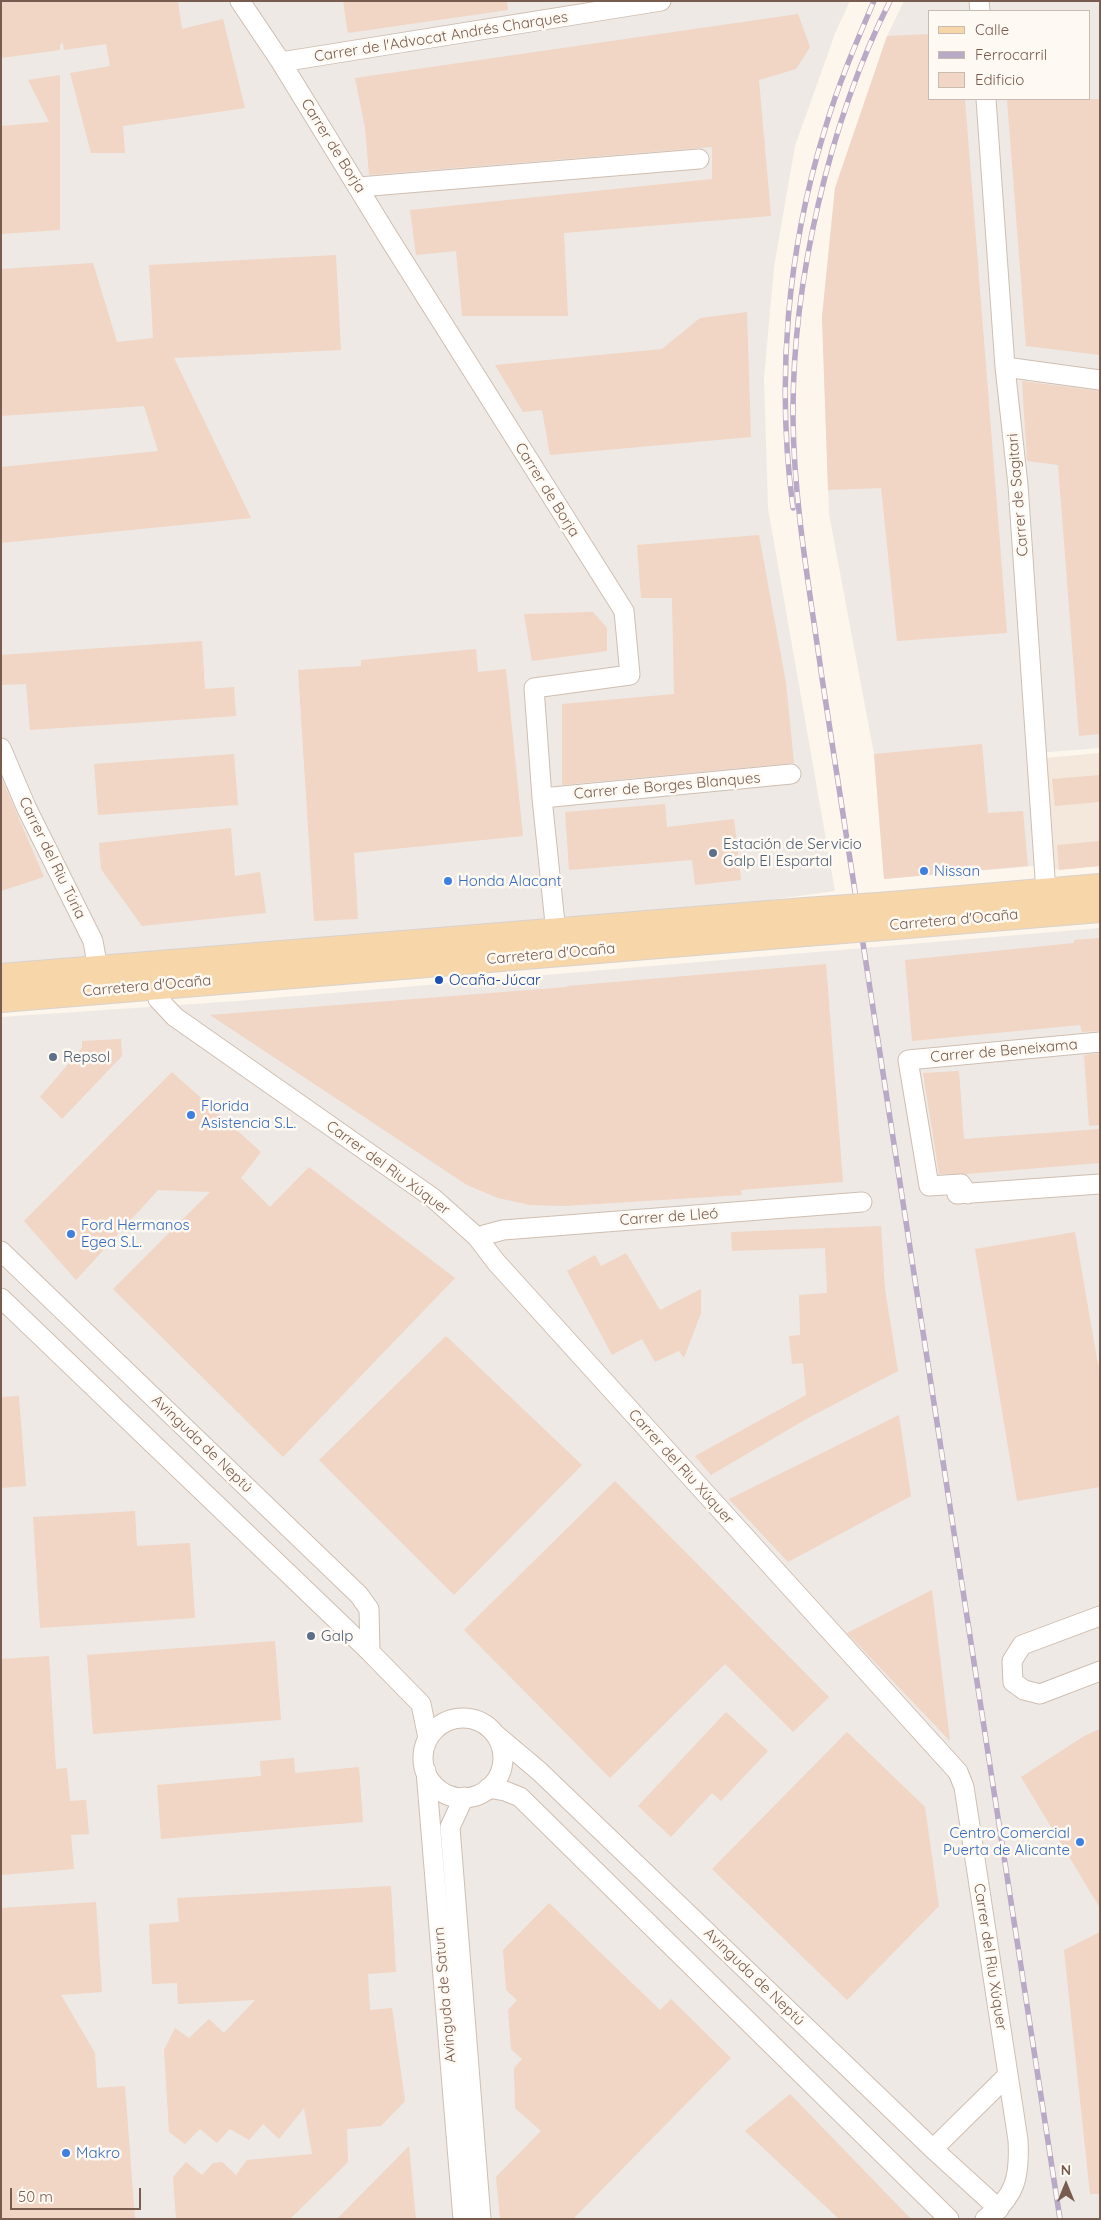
<!DOCTYPE html>
<meta charset="utf-8">
<style>
body{margin:0}
#map{position:relative;width:1101px;height:2220px;overflow:hidden;background:#fcf6ec;font-family:Quicksand,sans-serif}
canvas{display:block}
.frame{position:absolute;inset:0;border:2px solid #785c4f;pointer-events:none}
.legend{position:absolute;left:928px;top:10px;width:162px;height:90px;box-sizing:border-box;background:#fefaf3;border:1px solid #c8bbb1;margin:0;padding:6px 9px;list-style:none;font-size:15px;color:#785c4f}
.legend li{display:flex;align-items:center;gap:10px;height:25px}
.legend b{width:25px;border:1px solid #c8bbb1}
.north{position:absolute;left:1041px;top:2160px;width:50px;height:50px;-webkit-text-stroke:4px #fefaf3;paint-order:stroke;rotate:0deg;font-size:14px;font-weight:700;line-height:20px;text-align:center;color:#785c4f}
.north::after{content:'';display:block;margin:auto;width:18px;height:22px;background:#785c4f;clip-path:polygon(50% 0,100% 100%,50% 72%,0 100%)}
.scale{position:absolute;left:10px;top:2188px;width:131px;height:22px;box-sizing:border-box;border:2px solid #785c4f;border-top:0;padding-left:6px;font-size:15px;line-height:18px;white-space:nowrap;color:#785c4f;-webkit-text-stroke:4px #fefaf3;paint-order:stroke}
</style>
<div id="map">
<canvas width="1101" height="2220"></canvas>
<div class="frame"></div>
<ul class="legend">
<li><b style="height:6px;background:#f7d7a9"></b>Calle</li>
<li><b style="height:6px;background:#b8a9c7"></b>Ferrocarril</li>
<li><b style="height:14px;background:#f1d5c5"></b>Edificio</li>
</ul>
<div class="north">N</div>
<div class="scale">50 m</div>
</div>
<script>
const context = document.querySelector('canvas').getContext('2d');
context.lineJoin = 'round';
function fillPath(path, color) { context.fillStyle = color; context.fill(path, 'evenodd'); }
function trace(path, color, width, dash) { context.strokeStyle = color; context.lineWidth = width; context.lineCap = dash ? 'butt' : 'round'; context.setLineDash(dash || []); context.stroke(path); }
function drawText(font, color, halo, rows, align = 'center') {
  context.font = font + ' Quicksand,sans-serif'; context.lineWidth = 5; context.setLineDash([]); context.textBaseline = 'middle'; context.strokeStyle = halo; context.fillStyle = color; for (const [text, x, y, turn = 0] of rows) {
    context.save(); context.translate(x, y); context.rotate((+turn || 0) * Math.PI / 180); context.textAlign = isNaN(turn) ? turn : align; if (halo) context.strokeText(text, 0, 0); context.fillText(text, 0, 0); context.restore();
  }
}
fillPath(new Path2D(`
 M1100,753V866L1051,870L1045,758Z`), '#f4e7db');
fillPath(new Path2D(`
 M1,1H850L836,31L795,146L774,267L764,378L768,508L835,891L661,915L1,966Z
 M904,1H1100V748L1037,753L1045,865L884,879L874,754L829,514L822,317L835,188L887,36ZM930,11H1090V99H930Z
 M1100,928V2219H1V1017L238,1001Z`), '#eee9e4');
fillPath(new Path2D(`
 M1,1H178L182,29L223,19L245,108L123,126L125,153H91L70,73L110,66L106,44L64,50L63,43L60,44V50L1,58Z
 M343,1H507L508,10L348,33Z
 M798,14L810,47L796,69L759,80L771,216L564,233L568,316H462L456,251L416,255L410,210L712,179V147L369,175L365,128L355,78Z
 M930,34V99H965L1007,633L897,641L881,488L828,490L822,317L835,188L887,36Z
 M60,75V230L1,234V126L49,122L28,80Z
 M1007,99H1100V355L1026,346Z
 M336,255L341,350L174,358L251,518L1,543V467L158,451L144,406L1,416V269L93,263L117,342L153,338L149,265Z
 M747,312L751,437L550,455L542,410L523,412L495,365L662,349L700,318Z
 M1022,381L1100,391V734L1079,736L1058,465L1027,461Z
 M759,535L786,683L794,763L562,785V704L674,694L672,598H641L637,545Z
 M593,612L607,628V651L532,661L524,614Z
 M202,641L205,689L234,687L236,716L30,730L26,684L1,685V655Z
 M476,649L478,672L506,669L523,836L354,853L358,919L314,921L298,670L361,666V660Z
 M982,744L988,813L1023,811L1028,866L884,879L874,754Z
 M234,754L238,805L98,815L94,764Z
 M1100,775V802L1055,806L1052,779Z
 M1,777L44,877L1,891Z
 M665,804L667,827L734,819L741,880L695,885L692,860L569,870L565,812Z
 M231,828L235,876L260,872L266,913L142,926L101,869L99,843Z
 M1100,841V866L1059,870L1057,845Z
 M1100,938V1031L1082,1032L1080,1025L912,1041L905,960L1074,943V940Z
 M826,964L843,1182L741,1190L742,1195L564,1206L530,1205L498,1198L467,1185L210,1015L567,987V986Z
 M121,1039L122,1056L62,1119L40,1097L82,1048V1041Z
 M1100,1053V1125L1089,1126L1084,1055Z
 M959,1071L964,1139L1100,1129V1163L966,1174H939L923,1073Z
 M172,1072L261,1152L241,1178L270,1207L309,1167L455,1278L283,1457L113,1289L210,1192L158,1190L76,1280L24,1221Z
 M881,1226L885,1289L898,1371L808,1418L711,1475L695,1456L806,1395L803,1363L792,1364L789,1336L800,1335L799,1295L827,1293L825,1248L732,1251L731,1232Z
 M1075,1232L1100,1376V1487L1017,1501L975,1249Z
 M626,1253L660,1310L701,1289V1313L684,1358L679,1351L655,1362L642,1339L612,1355L567,1271L595,1255L601,1266Z
 M446,1336L582,1465L454,1595L319,1460Z
 M19,1396L26,1486L1,1488V1397Z
 M899,1415L911,1496L788,1562L729,1499Z
 M615,1481L829,1697L793,1732L725,1664L610,1778L464,1630Z
 M135,1511L137,1546L190,1543L195,1618L40,1628L33,1517Z
 M932,1590L950,1741L847,1633Z
 M275,1641L281,1720L93,1734L87,1655Z
 M49,1656L56,1769L67,1768L70,1801L86,1800L89,1834L71,1835L74,1869L1,1875V1659Z
 M726,1712L768,1751L721,1801L712,1793L671,1837L638,1806Z
 M1100,1729V1908L1021,1777L1084,1736Z
 M847,1732L925,1807L939,1906L847,2000L712,1869Z
 M294,1758L295,1773L359,1767L363,1822L161,1839L157,1785L261,1776L260,1761Z
 M391,1886L396,1972L368,1974L370,2010L392,2008L405,2101L381,2126L347,2129L348,2162L290,2219H176L173,2177L186,2162L202,2175L213,2163L222,2162L236,2175L247,2160L312,2154L304,2108L279,2139L263,2124L249,2140L230,2129L217,2143L200,2129L185,2144L169,2132L164,2050L175,2028L189,2038L209,2019L224,2033L255,2000L178,2004L177,1983L152,1984L149,1924L179,1922L177,1898Z
 M96,1902L102,1992L61,1995L95,2053L97,2088L125,2086L135,2219H1V1908Z
 M549,1903L660,2010L671,1999L731,2058L573,2219H500L496,2177L541,2131L515,2108L514,2068L522,2059L511,2049L508,2010L517,2000L506,1990L503,1950Z
 M1100,1932V2194H1090L1064,1950Z
 M790,2094L911,2219H839L745,2131Z
 M409,2146L416,2219H337Z`), '#f1d5c5');
const minor = new Path2D(`
 M240,1L281,62L387,235L624,611L630,675L534,688L542,798L556,933L565,941
 M979,1L980,11
 M281,62L661,1
 M986,99L1005,367L1018,485L1046,892
 M359,187L699,159
 M1005,367L1100,380
 M1,748L27,809L93,941L98,969
 M542,798L791,774
 M157,986L158,999L175,1017L433,1198L477,1237L496,1262L958,1772L964,1787L1018,2140C1020,2176 1016,2197 985,2219
 M957,1194L1100,1184
 M968,1194L961,1184L929,1186L908,1060L1100,1042
 M477,1237L503,1230L862,1202
 M1,1251L359,1595L369,1609L370,1652
 M1,1298L370,1652L421,1704L428,1738
 M1100,1616L1022,1645L1012,1661L1013,1682L1024,1690L1040,1694L1100,1671
 M423 1758a40 40 0 1 1 80 0a40 40 0 1 1-80 0Z
 M495,1734L539,1771L933,2149L999,2209
 M426,1771L463,2219
 M488,1788L505,1791L520,1797L949,2219
 M464,1797L450,1827L481,2219
 M933,2149L1008,2075`);
const primary = new Path2D(`
 M891,906L1100,888
 M895,925L1100,908
 M1,978L805,912
 M1,998L805,932`);
trace(minor, '#cfbeb1', 21);
trace(primary, '#d9d1ce', 30);
trace(minor, '#fff', 19);
trace(primary, '#f7d7a9', 28);
const rail = new Path2D(`
 M890,1C829,122 792,283 793,418C794,505 810,592 822,678L1060,2219
 M793,508C776,381 787,251 825,129C838,85 856,43 874,1`);
trace(rail, '#b8a9c7', 5.5);
trace(rail, '#fefaf3', 4, [11]);
const primaryBridge = new Path2D(`
 M805,912L891,906
 M805,932L895,925`);
trace(primaryBridge, '#d9d1ce', 30, []);
trace(primaryBridge, '#f7d7a9', 28);
for (const [x, y, r, color] of [
 [713,853,5,"#5c6f8a"],
 [924,871,5,"#3f7fe0"],
 [448,881,5,"#3f7fe0"],
 [439,980,5,"#1a4fb4"],
 [53,1057,5,"#5c6f8a"],
 [191,1115,5,"#3f7fe0"],
 [71,1234,5,"#3f7fe0"],
 [311,1636,5,"#5c6f8a"],
 [1080,1842,5,"#3f7fe0"],
 [66,2153,5,"#3f7fe0"]
]) { const dot = new Path2D(); dot.arc(x, y, r, 0, 2 * Math.PI); context.fillStyle = color; context.fill(dot); trace(dot, '#fefaf3', 2); }
drawText('15px', '#785c4f', '#fefaf3', [
 ["Carrer de l'Advocat Andrés Charques",441,37,-9],
 ["Carrer de Borja",333,146,58],
 ["Carrer de Borja",547,490,58],
 ["Carrer de Sagitari",1018,495,-95],
 ["Carrer de Borges Blanques",667,786,-5],
 ["Carrer del Riu Túria",52,858,64],
 ["Carretera d'Ocaña",954,920,-5],
 ["Carretera d'Ocaña",551,954,-5],
 ["Carretera d'Ocaña",147,986,-5],
 ["Carrer de Beneixama",1004,1051,-5],
 ["Carrer del Riu Xúquer",388,1168,36],
 ["Carrer de Lleó",669,1217,-4],
 ["Avinguda de Neptú",202,1444,44],
 ["Carrer del Riu Xúquer",681,1467,48],
 ["Carrer del Riu Xúquer",990,1957,81],
 ["Avinguda de Neptú",754,1977,44],
 ["Avinguda de Saturn",445,1995,-95]
]);
drawText('15px', '#4e5e75', '#fefaf3', [
 ["Estación de Servicio",723,844],
 ["Galp El Espartal",723,861],
 ["Repsol",63,1057],
 ["Galp",321,1636]
], 'left');
drawText('15px', '#366cbe', '#fefaf3', [
 ["Nissan",934,871],
 ["Honda Alacant",458,881],
 ["Florida",201,1106],
 ["Asistencia S.L.",201,1123],
 ["Ford Hermanos",81,1225],
 ["Egea S.L.",81,1242],
 ["Centro Comercial",1070,1833,"right"],
 ["Puerta de Alicante",1070,1850,"right"],
 ["Makro",76,2153]
], 'left');
drawText('15px', '#164399', '#fefaf3', [
 ["Ocaña-Júcar",449,980]
], 'left');
</script>
